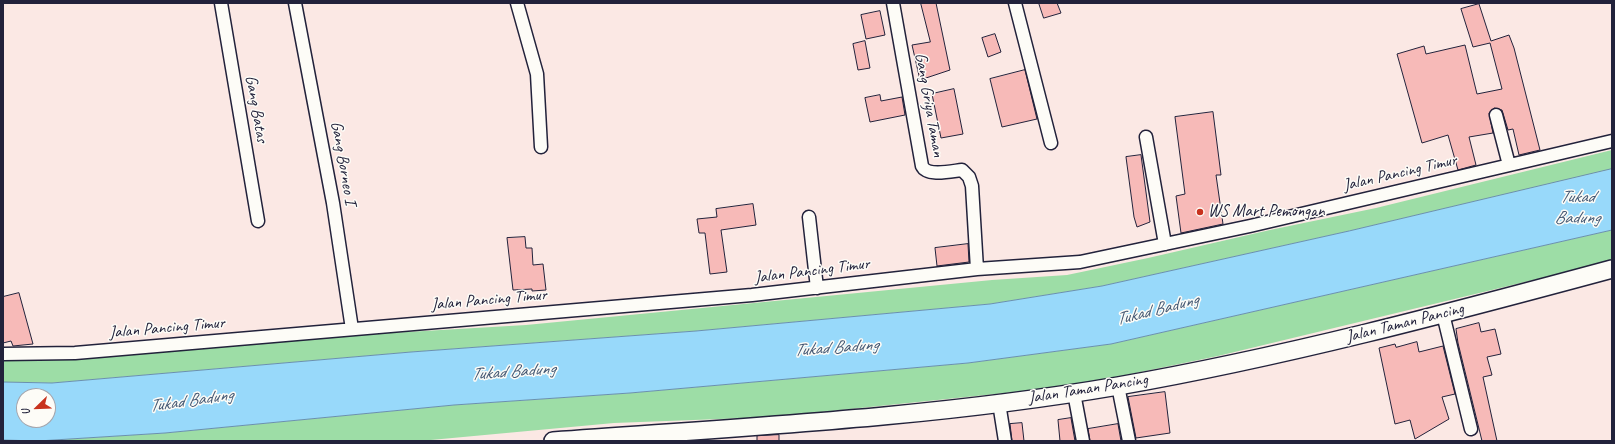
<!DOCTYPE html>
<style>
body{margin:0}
#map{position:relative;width:1615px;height:444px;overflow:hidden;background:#fbe8e4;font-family:Caveat,sans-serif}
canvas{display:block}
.frame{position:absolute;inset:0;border:4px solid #22223b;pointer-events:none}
.north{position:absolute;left:16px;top:388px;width:40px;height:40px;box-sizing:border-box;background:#fdfcf7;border:1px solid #a5a5ac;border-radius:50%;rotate:247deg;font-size:11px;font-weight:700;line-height:16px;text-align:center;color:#22223b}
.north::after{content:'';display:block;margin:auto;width:14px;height:18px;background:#c8321e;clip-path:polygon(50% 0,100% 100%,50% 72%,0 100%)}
</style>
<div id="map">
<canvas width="1615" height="444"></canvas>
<div class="frame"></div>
<div class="north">U</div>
</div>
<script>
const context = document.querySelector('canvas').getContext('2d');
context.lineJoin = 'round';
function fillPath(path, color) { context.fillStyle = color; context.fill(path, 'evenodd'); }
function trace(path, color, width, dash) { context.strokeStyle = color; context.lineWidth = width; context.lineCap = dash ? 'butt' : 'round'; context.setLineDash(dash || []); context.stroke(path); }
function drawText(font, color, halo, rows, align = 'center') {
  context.font = font + ' Caveat,sans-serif'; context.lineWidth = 3; context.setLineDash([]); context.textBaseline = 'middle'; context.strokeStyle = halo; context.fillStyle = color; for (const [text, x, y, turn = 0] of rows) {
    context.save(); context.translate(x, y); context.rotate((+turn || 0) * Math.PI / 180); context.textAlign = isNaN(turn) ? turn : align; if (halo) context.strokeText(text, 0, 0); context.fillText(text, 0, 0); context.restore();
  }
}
fillPath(new Path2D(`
 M1612,150V169L1349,231L1102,286L990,304L696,331L411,352L52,383L3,382V361L58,359L373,334L526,325L992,280L1067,275L1148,258L1270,230L1376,208Z
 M1612,230V261L1218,356L1073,386L773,417L614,423L420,441H3H38L165,433L454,405L630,393L968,363L1111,344Z`), '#9ddda6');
const water = new Path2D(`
 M1612,169V230L1111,344L968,363L630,393L454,405L165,433L38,441L3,440V382L52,383L411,352L696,331L990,304L1102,286L1349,231ZM24,396H48V420H24Z`);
fillPath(water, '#98d9fa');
trace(water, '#6990ae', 1);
const building = new Path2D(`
 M921,3H936L950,70L920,80L912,45L930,42Z
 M1039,3H1057L1061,13L1044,18Z
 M1479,4L1491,41L1509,35L1514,48L1540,150L1519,155L1513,129L1508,130L1502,110L1494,108L1489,113L1493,133L1469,137L1476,165L1458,170L1448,135L1422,143L1397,54L1424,46L1426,54L1465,45L1477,94L1502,89L1490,43L1473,47L1461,9Z
 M880,11L885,35L866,39L861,15Z
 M995,34L1001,52L988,57L982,38Z
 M865,41L870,68L858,70L853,44Z
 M1025,70L1037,119L1002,127L990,79Z
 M954,89L963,134L941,138L932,94Z
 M880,95L881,101L902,97L905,115L870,122L865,98Z
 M1213,112L1221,175H1216L1223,224L1181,233L1176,196L1185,194L1175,117Z
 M1141,155L1150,222L1137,227L1134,217L1126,157Z
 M753,204L756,225L721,230L727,272L710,274L705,233H699L697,219L717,217L716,209Z
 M525,237L526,248H532L533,265L543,264L546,290L532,291V289L513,290L507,238Z
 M968,244L969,262L937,266L935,248Z
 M19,293L33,344L13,346L11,341L3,343V297Z
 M1479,323L1481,332L1495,329L1501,354L1487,357L1492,375L1483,377L1497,441H1482L1458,343L1456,329Z
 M1417,342L1419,352L1443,346L1455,394L1442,397L1449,419L1415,439L1410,420L1395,424L1379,348L1395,344L1396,347Z
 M1165,392L1170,433L1136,438L1128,397Z
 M1071,418L1075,441H1060L1058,420Z
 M1022,423L1024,441H1012L1010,424Z
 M1118,424L1121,441H1090L1088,429Z
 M779,435V441H757V436Z`);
fillPath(building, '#f7bab8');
trace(building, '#22223b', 1);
const street = new Path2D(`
 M221,3L258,221
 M295,3L333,203L352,329
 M517,3L537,74L541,147
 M893,3L922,166C927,177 952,171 962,170L969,177L972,186L977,269
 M1015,3L1051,143
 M1496,115L1509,165
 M1146,137L1165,244
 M809,217L817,288
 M1443,314L1471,429
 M3,354L75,353L752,295L977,269L1080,262L1250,226L1612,141
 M1118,386L1129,441
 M1074,393L1083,441
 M999,403L1005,441`);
const secondary = new Path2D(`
 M553,441C741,427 931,418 1118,386C1284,357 1449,313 1612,269`);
trace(street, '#22223b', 15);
trace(secondary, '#22223b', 20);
trace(street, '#fdfcf7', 12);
trace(secondary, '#fdfcf7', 17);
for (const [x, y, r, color] of [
 [1200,212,4,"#c8321e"]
]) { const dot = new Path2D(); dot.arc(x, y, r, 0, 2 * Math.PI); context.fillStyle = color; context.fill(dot); trace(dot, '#fdfcf7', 1.5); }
drawText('17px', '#22223b', '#fdfcf7', [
 ["Gang Griya Taman",929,105,80],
 ["Gang Batas",256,109,80],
 ["Gang Borneo I",343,163,80],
 ["Jalan Pancing Timur",1400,173,-13],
 ["Jalan Pancing Timur",812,271,-7],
 ["Jalan Pancing Timur",489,300,-5],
 ["Jalan Taman Pancing",1405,323,-14],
 ["Jalan Pancing Timur",167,328,-5],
 ["Jalan Taman Pancing",1088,389,-9]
]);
drawText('17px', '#22223b', '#fdfcf7', [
 ["WS Mart Pemongan",1208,212]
], 'left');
drawText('italic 18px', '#455974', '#fdfcf7', [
 ["Tukad",1577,197],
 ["Badung",1577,218],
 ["Tukad Badung",1157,310,-14],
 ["Tukad Badung",836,348,-4],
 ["Tukad Badung",513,372,-4],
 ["Tukad Badung",191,401,-8]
]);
</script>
